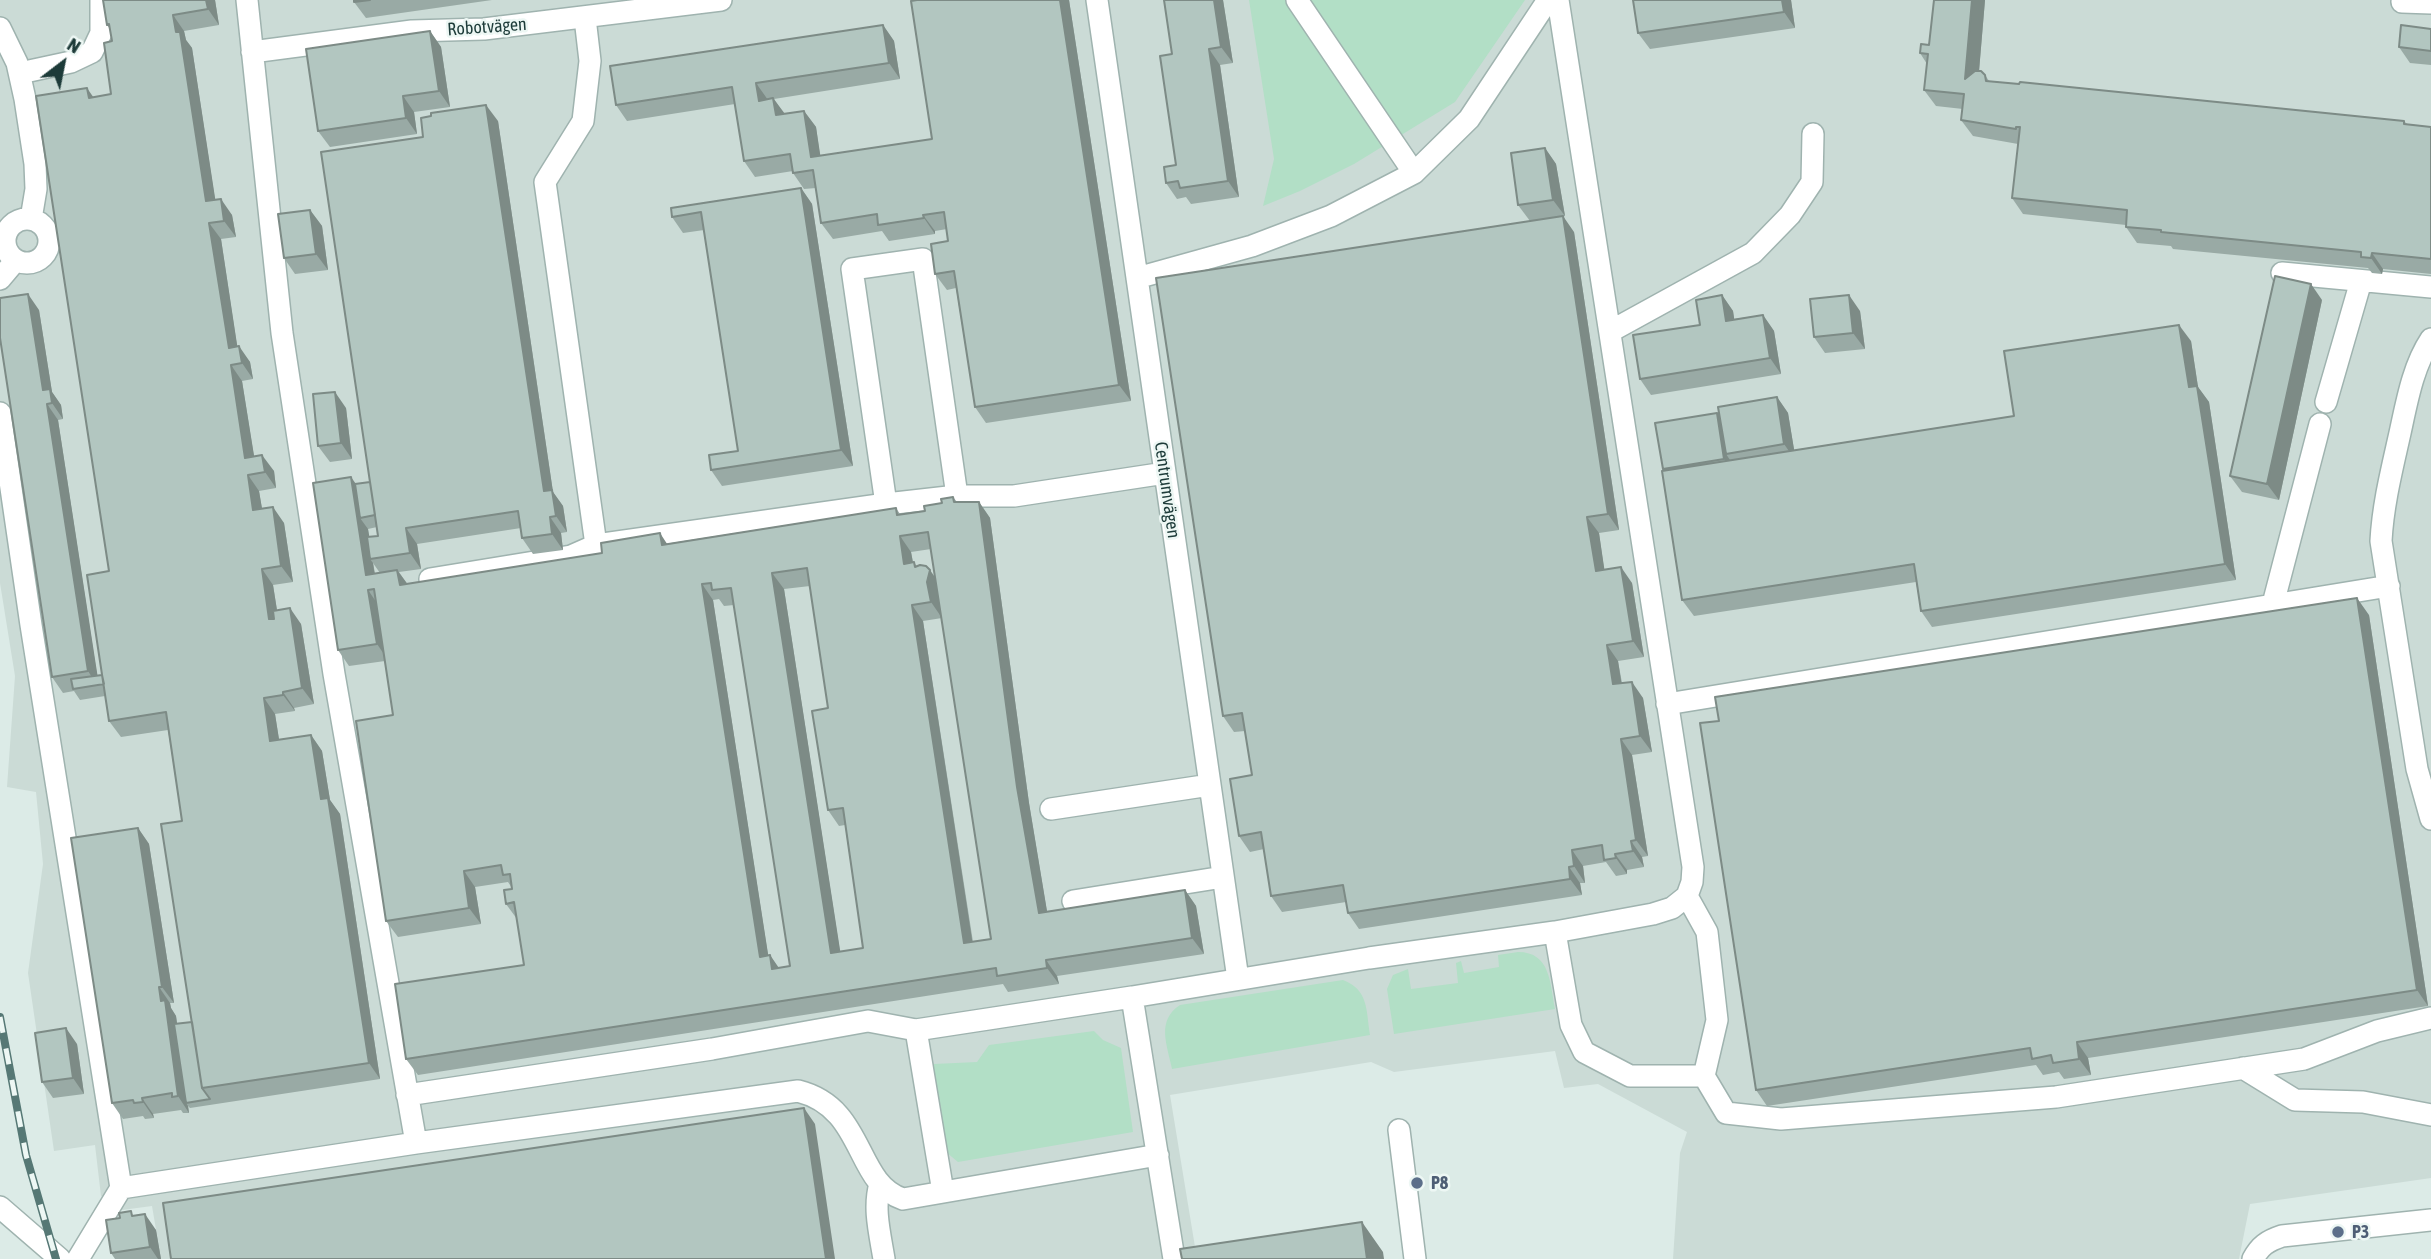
<!DOCTYPE html>
<meta charset="utf-8">
<style>
body{margin:0}
#map{position:relative;width:2431px;height:1259px;overflow:hidden;background:#dcebe7;font-family:"Asap Condensed",sans-serif}
canvas{display:block}
.north{position:absolute;left:28px;top:28px;width:70px;height:70px;-webkit-text-stroke:5px #edf7f4;paint-order:stroke;rotate:32deg;font-size:19px;font-weight:700;line-height:28px;text-align:center;color:#1d3b39}
.north::after{content:'';display:block;margin:auto;width:24px;height:32px;background:#1d3b39;clip-path:polygon(50% 0,100% 100%,50% 72%,0 100%)}
</style>
<div id="map">
<canvas width="2431" height="1259"></canvas>
<div class="north">N</div>
</div>
<script>
const context = document.querySelector('canvas').getContext('2d');
context.lineJoin = 'round';
function fillPath(path, color) { context.fillStyle = color; context.fill(path, 'evenodd'); }
function trace(path, color, width, dash) { context.strokeStyle = color; context.lineWidth = width; context.lineCap = dash ? 'butt' : 'round'; context.setLineDash(dash || []); context.stroke(path); }
function drawText(font, color, halo, rows, align = 'center') {
  context.font = font + ' "Asap Condensed",sans-serif'; context.lineWidth = 5; context.setLineDash([]); context.textBaseline = 'middle'; context.strokeStyle = halo; context.fillStyle = color; for (const [text, x, y, turn = 0] of rows) {
    context.save(); context.translate(x, y); context.rotate((+turn || 0) * Math.PI / 180); context.textAlign = isNaN(turn) ? turn : align; if (halo) context.strokeText(text, 0, 0); context.fillText(text, 0, 0); context.restore();
  }
}
fillPath(new Path2D(`
 M0,0H2431V1178L2250,1204L2239,1259H1673L1680,1153L1687,1132L1598,1084L1564,1088L1555,1051L1394,1072L1371,1062L1170,1095L1197,1259H161L152,1206L122,1210L101,1196L95,1145L54,1151L28,973L43,864L36,792L7,787L15,676L0,583Z`), '#cbdbd6');
fillPath(new Path2D(`
 M1249,0H1525L1455,102L1354,164L1300,191L1263,206L1274,159Z
 M1518,952C1551,952 1550,984 1555,1009L1394,1034L1387,989L1393,975L1408,969L1411,989L1458,983L1456,963L1461,961L1464,973L1499,967L1498,955Z
 M1343,980C1369,990 1366,1010 1370,1035L1172,1069C1167,1044 1156,1021 1180,1005Z
 M1094,1031L1103,1040L1121,1048L1133,1132L958,1162L946,1152L931,1085L934,1064L977,1062L989,1045Z`), '#b2dfc6');
const minor = new Path2D(`
 M247,0L282,333L334,674L416,1143
 M1097,0L1238,979
 M1297,0L1414,173
 M2402,2L2431,3
 M585,18L590,61L583,121L545,182L596,545L886,504L957,496H1014L1165,473
 M0,28L17,63L25,99L35,164L36,189L31,219
 M252,52L412,31L484,29L721,0
 M20,73L71,62L92,52L101,33V0
 M5 241a22 22 0 1 1 44 0a22 22 0 1 1-44 0Z
 M2282,273L2431,287
 M1137,278L1252,246L1331,216L1414,173L1469,119L1548,0
 M0,279L16,260
 M1611,331L1753,253L1790,215L1812,182L1813,134
 M2431,339C2413,366 2407,401 2400,433C2392,469 2383,504 2381,541L2417,769L2431,819
 M2326,402L2361,281
 M0,413L31,625L121,1188L416,1143L798,1091C866,1108 854,1183 903,1199L1158,1155
 M886,504L852,269L923,259L957,496
 M430,579L571,556L596,545
 M2273,604L2320,424
 M1667,704L2389,586
 M1051,809L1210,785
 M1073,901L1223,877
 M1555,932L1571,1025L1584,1052L1630,1076H1704L1717,1020L1707,932L1687,896
 M916,1030L943,1192
 M2243,1068L2295,1100L2363,1102L2431,1115
 M1704,1076L1726,1113L1781,1119L2056,1097L2304,1059L2377,1031L2431,1018
 M407,1095L712,1049L868,1021L916,1030L1132,997
 M1399,1130L1415,1259
 M880,1184C873,1208 880,1234 884,1259
 M0,1207L60,1259
 M78,1259L121,1188
 M1174,1259L1132,997L1369,958L1555,932L1653,914L1672,908L1687,896L1692,882L1693,867L1558,0
 M2253,1259C2260,1246 2267,1241 2282,1236L2431,1220`);
trace(minor, '#9fb3af', 24);
trace(minor, '#fff', 21);
const rail = new Path2D(`
 M0,1017L26,1155L56,1259`);
trace(rail, '#567875', 8);
trace(rail, '#edf7f4', 5, [16]);
fillPath(new Path2D(`
 M215,0L219,25L184,31L186,40L192,48L215,200L232,215L236,237L221,239L237,346L250,362L253,379L242,381L254,457L274,471L276,488L259,491L262,509L284,523L293,582L273,585L277,610L301,624L314,704L294,708L295,711L275,714L279,740L311,735L322,751L330,800L340,814L380,1079L190,1108L188,1106L189,1113H183L181,1110L153,1114L154,1118L145,1119L143,1116L123,1119L112,1103L138,828L149,844L174,1003H170L171,1008L176,1016L177,1024L192,1022L182,821L168,730L121,737L109,721L105,696L80,700L74,691L63,693L52,677L39,310L52,392L61,405L63,419L58,420L97,675H102L109,571L94,97L111,94L112,41L110,29L107,25Z
 M354,0H492L366,18L354,2Z
 M917,0H1069L1131,401L986,423L975,407L956,288L947,290L935,274L948,241L947,229L935,231V234L889,241L882,231L833,239L821,223L816,188L804,189L793,173V171L755,177L744,161L735,104L627,121L616,105L883,25L894,41L900,79L774,99L784,114L804,111L816,127L820,156L932,139Z
 M1223,0L1233,63L1220,65L1239,197L1191,204L1186,197L1177,199L1166,183L1176,165L1172,54Z
 M1633,0H1791L1795,28L1650,49L1638,33Z
 M1934,0H1985L1979,71L1985,75L1989,81L2404,121L2407,124L2431,127V274L2383,269L2382,274L2372,273L2368,268L2173,249L2171,246L2137,243L2126,227V225L2023,214L2012,198L2018,144L1973,136L1961,120L1963,109L1936,106L1924,90L1927,64L1920,53L1929,45Z
 M2431,29V65L2410,63L2399,47Z
 M430,31L441,47L450,107L414,112L417,134L330,147L318,131Z
 M498,121L553,492L563,506L567,532L561,533L563,550L533,554L522,538L521,528L417,544L421,569L399,572L407,584L896,508L900,514L925,511L953,497L957,502H979L990,518L1029,803L1047,912L1185,890L1196,906L1204,954L1057,976L1059,984L1008,992L1003,984L418,1075L406,1059L524,965L517,919L506,904L512,888L508,882L475,887L481,924L398,937L386,921L393,715L385,661L349,666L338,650L356,484L370,482L423,137ZM377,527L378,536L369,537L368,529ZM931,549L935,578L917,566L913,562L911,552ZM373,563L380,573H375ZM810,586L828,708V810L839,826L845,825L863,948L840,952L784,589ZM719,599L724,606L734,605L790,966L778,968L770,955H768L713,600ZM942,618L991,939L973,942L923,621Z
 M1545,148L1556,164L1565,216L1530,221L1518,205Z
 M801,188L812,204L853,466L722,486L711,470L738,451L704,230L683,233L672,217Z
 M310,210L322,226L328,270L295,274L284,258Z
 M1574,232L1619,530L1599,533L1604,569L1632,583L1644,657L1618,661L1622,683L1643,698L1652,752L1632,755L1648,856L1642,857L1644,867L1627,870V874L1616,876L1606,862L1583,866L1585,883H1580L1582,895L1359,929L1348,913L1346,902L1282,912L1271,896L1264,849L1250,852L1239,836L1252,775L1245,731L1234,732L1223,716Z
 M1722,295L1733,311L1734,319L1763,315L1774,331L1781,374L1651,395L1640,379L1700,325Z
 M2322,300L2279,500L2242,492L2230,476Z
 M1860,311L1865,349L1825,353L1814,337Z
 M2191,341L2198,387L2209,402L2236,580L1932,627L1921,611L1916,582L1694,616L1682,600L1664,470L1663,469L1717,413L1719,417L1777,397L1788,413L1794,450L2014,416Z
 M346,408L352,459L330,462L318,446Z
 M2369,615L2428,1006L2088,1058L2091,1075L2064,1079L2059,1072L2043,1075L2036,1065L1767,1106L1756,1090Z
 M77,1044L84,1094L53,1098L42,1082Z
 M134,1216L156,1230L161,1259H115L111,1253Z`), '#99aaa5');
fillPath(new Path2D(`
 M206,0H215L219,25L208,9Z
 M1060,0H1069L1131,401L1119,385Z
 M1214,0H1223L1233,63L1221,47Z
 M1782,0H1791L1795,28L1784,12Z
 M1972,0H1985L1977,95L1965,79Z
 M173,15L184,31L186,40L192,48L218,217L206,201Z
 M883,25L894,41L900,79L889,63Z
 M430,31L441,47L450,107L439,91Z
 M1209,49L1220,65L1239,197L1228,181Z
 M756,83L768,100L759,101Z
 M87,88L98,104L89,98Z
 M403,96L414,112L417,134L406,118Z
 M773,98L785,114L776,115Z
 M486,105L498,121L553,492L563,506L567,532L556,516L544,491Z
 M804,111L816,127L823,173L811,157Z
 M1545,148L1556,164L1565,216L1553,200Z
 M801,188L812,204L853,466L841,450Z
 M221,199L232,215L236,237L224,221Z
 M310,210L322,226L328,270L316,254Z
 M923,215L935,231V234L924,218Z
 M1563,216L1574,232L1619,530L1608,514Z
 M209,223L221,239L240,364L229,348Z
 M2372,253L2383,269L2382,274L2371,258Z
 M2311,284L2322,300L2279,500L2267,484Z
 M28,294L39,310L52,392L61,405L63,419L43,390Z
 M1722,295L1733,311L1737,337L1726,321Z
 M1849,295L1860,311L1865,349L1853,333Z
 M1763,315L1774,331L1781,374L1770,358Z
 M2179,325L2191,341L2198,387L2209,402L2236,580L2225,564L2189,387Z
 M239,346L250,362L253,379L242,363Z
 M231,365L242,381L257,474L245,458Z
 M335,392L346,408L352,459L341,443Z
 M1777,397L1788,413L1796,461L1784,444Z
 M47,404L58,420L99,685H97L88,671Z
 M1717,413L1728,429L1726,454L1734,466L1735,475L1724,459Z
 M262,455L274,471L276,488L265,472Z
 M248,475L259,491L265,526L253,510Z
 M351,477L363,494L360,518L368,529L373,558L370,559L373,563L377,591L366,575Z
 M979,502L990,518L1029,803L1050,929L1039,913L1017,787Z
 M273,507L284,523L293,582L281,566Z
 M550,517L561,533L563,550L552,534Z
 M1587,517L1599,533L1607,587L1596,571Z
 M406,528L417,544L421,569L410,553Z
 M660,533L671,550L662,545Z
 M900,536L911,552L916,580L904,564Z
 M1621,567L1632,583L1644,657L1633,641Z
 M262,569L273,585L281,636L269,619Z
 M397,570L409,586L400,585Z
 M930,570L941,586L942,618L931,602L927,582Z
 M772,573L784,589L843,969L831,953Z
 M702,584L713,600L771,973L760,957Z
 M368,590L379,606L388,660L377,644Z
 M2357,598L2369,615L2428,1006L2417,990Z
 M912,605L923,621L975,959L964,943Z
 M290,608L301,624L314,704L302,688Z
 M1607,645L1618,661L1624,700L1613,684Z
 M1632,682L1643,698L1652,752L1640,736Z
 M283,692L294,708L295,711L283,695Z
 M264,698L275,714L282,758L270,741Z
 M311,735L322,751L330,800L340,814L380,1079L369,1063L321,799Z
 M1621,739L1632,755L1648,856L1636,840Z
 M138,828L149,844L174,1003L162,987Z
 M1631,841L1642,857L1644,867L1633,851Z
 M1572,850L1583,866L1585,883L1574,866Z
 M1615,854L1627,870V874L1616,858Z
 M1569,867L1580,883L1582,895L1570,879Z
 M464,871L475,887L481,924L469,908Z
 M1185,890L1196,906L1204,954L1192,938Z
 M770,955L781,971L772,969Z
 M1046,960L1057,976L1059,984L1047,968Z
 M159,987L170,1003L171,1008L176,1016L188,1102L186,1103L188,1106L189,1113L178,1096Z
 M66,1028L77,1044L84,1094L73,1078Z
 M2077,1042L2088,1058L2091,1075L2079,1059Z
 M142,1098L153,1114L154,1118L143,1102Z
 M804,1108L815,1124L835,1259H826Z
 M145,1214L156,1230L161,1259H158L150,1247Z
 M1362,1222L1383,1252L1384,1259H1367Z`), '#7d8b86');
const building = new Path2D(`
 M103,0H206L208,9L173,15L176,32H180L206,201L221,199L224,221L209,223L229,348L239,346L242,363L231,365L245,458L262,455L265,472L248,475L253,510L273,507L281,566L262,569L269,619H274L273,611L290,608L302,688L283,692V695L264,698L270,741L311,735L321,799L328,798L369,1063L202,1088L161,824L182,821L166,712L109,721L87,575L109,571L36,96L87,88L89,98L111,94L104,43L112,41L109,24L107,25Z
 M354,0H370L354,2Z
 M917,0H1060L1119,385L975,407L954,271L935,274L931,244L948,241L944,212L923,215L924,218L878,225L877,214L821,223L813,170L793,173L790,154L744,161L732,87L616,105L610,66L883,25L889,63L756,83L759,101L773,98L776,115L804,111L811,157L932,139L911,1Z
 M1164,0H1214L1221,47L1209,49L1228,181L1180,188L1178,181L1166,183L1164,167L1176,165L1160,56L1172,54Z
 M1633,0H1782L1784,12L1638,33Z
 M1934,0H1972L1965,79L1975,71H1981L1985,75L1986,81L2019,84L2020,82L2404,121V124L2431,127V259L2372,253L2371,258L2361,257V252L2161,232V230L2126,227L2127,210L2012,198L2020,127H2016V129L1961,120L1964,94L1924,90L1928,54L1920,53L1921,44L1929,45Z
 M2401,25L2431,29V51L2399,47Z
 M430,31L439,91L403,96L406,118L318,131L306,49Z
 M486,105L544,491L552,490L556,516L550,517L552,534L522,538L518,511L406,528L410,553L370,559L367,537L378,536L321,152L423,137L421,118L431,116V113Z
 M1545,148L1553,200L1518,205L1511,153Z
 M801,188L841,450L711,470L709,455L738,451L701,212L672,217L671,208Z
 M310,210L316,254L284,258L278,214Z
 M1563,216L1608,514L1587,517L1596,571L1621,567L1633,641L1607,645L1613,684L1632,682L1640,736L1621,739L1636,840L1631,841L1633,851L1615,854L1616,858L1604,860L1602,845L1572,850L1574,866L1569,867L1570,879L1348,913L1343,885L1271,896L1261,832L1239,836L1230,779L1252,775L1242,713L1223,716L1156,278Z
 M2275,276L2311,284L2267,484L2230,476Z
 M28,294L43,390L50,389L52,403L47,404L88,671L52,677L0,338V298Z
 M1722,295L1726,321L1763,315L1770,358L1640,379L1633,335L1700,325L1696,300Z
 M1849,295L1853,333L1814,337L1810,299Z
 M2179,325L2189,387L2197,386L2225,564L1921,611L1914,564L1682,600L1662,471L2014,416L2004,351Z
 M335,392L341,443L318,446L313,394Z
 M1777,397L1784,444L1726,454L1718,407Z
 M1717,413L1724,459L1663,469L1655,423Z
 M351,477L366,575L397,570L400,585L602,553L601,543L660,533L662,545L896,508L897,515L925,511L924,506L942,503L941,499L953,497L954,502H979L1017,787L1039,913L1185,890L1192,938L1046,960L1047,968L997,976L996,968L406,1059L395,984L524,965L514,902L506,904L504,890L512,889L510,874L503,875L501,865L464,871L469,908L386,921L356,721L393,715L374,589L368,590L377,644L338,650L313,483ZM928,532L991,939L964,943L912,605L931,602L927,582L930,570L926,566L920,565L915,567L914,562L904,564L900,536ZM807,568L828,708L812,711L828,810L843,808L863,948L831,953L772,573ZM711,583L712,590L731,588L790,966L772,969L770,955L760,957L702,584Z
 M370,482L375,515L360,518L355,484Z
 M2357,598L2417,990L2077,1042L2079,1059L2053,1063L2051,1055L2032,1059L2030,1048L1756,1090L1700,723L1719,721L1715,697Z
 M102,675L104,684L73,689L71,679Z
 M138,828L162,987H159L161,1001L165,1000L178,1096L172,1097V1093L142,1098L143,1102L134,1103L133,1100L112,1103L71,838Z
 M192,1022L202,1088L210,1099L186,1103L174,1024Z
 M66,1028L73,1078L42,1082L35,1033Z
 M804,1108L826,1259H171L163,1203Z
 M131,1211L132,1216L145,1214L150,1247L111,1253L106,1220L120,1218L119,1213Z
 M1362,1222L1367,1259H1182L1180,1249Z`);
fillPath(building, '#b2c6c0');
trace(building, '#7d8b86', 2);
for (const [x, y, r, color] of [
 [1417,1183,7,"#5c6f8a"],
 [2338,1232,7,"#5c6f8a"]
]) { const dot = new Path2D(); dot.arc(x, y, r, 0, 2 * Math.PI); context.fillStyle = color; context.fill(dot); trace(dot, '#edf7f4', 2.5); }
drawText('18px', '#1d3b39', '#edf7f4', [
 ["Robotvägen",487,27,-4],
 ["Centrumvägen",1167,490,82]
]);
drawText('bold 18px', '#4e5e75', '#edf7f4', [
 ["P8",1431,1183],
 ["P3",2352,1232]
], 'left');
</script>
